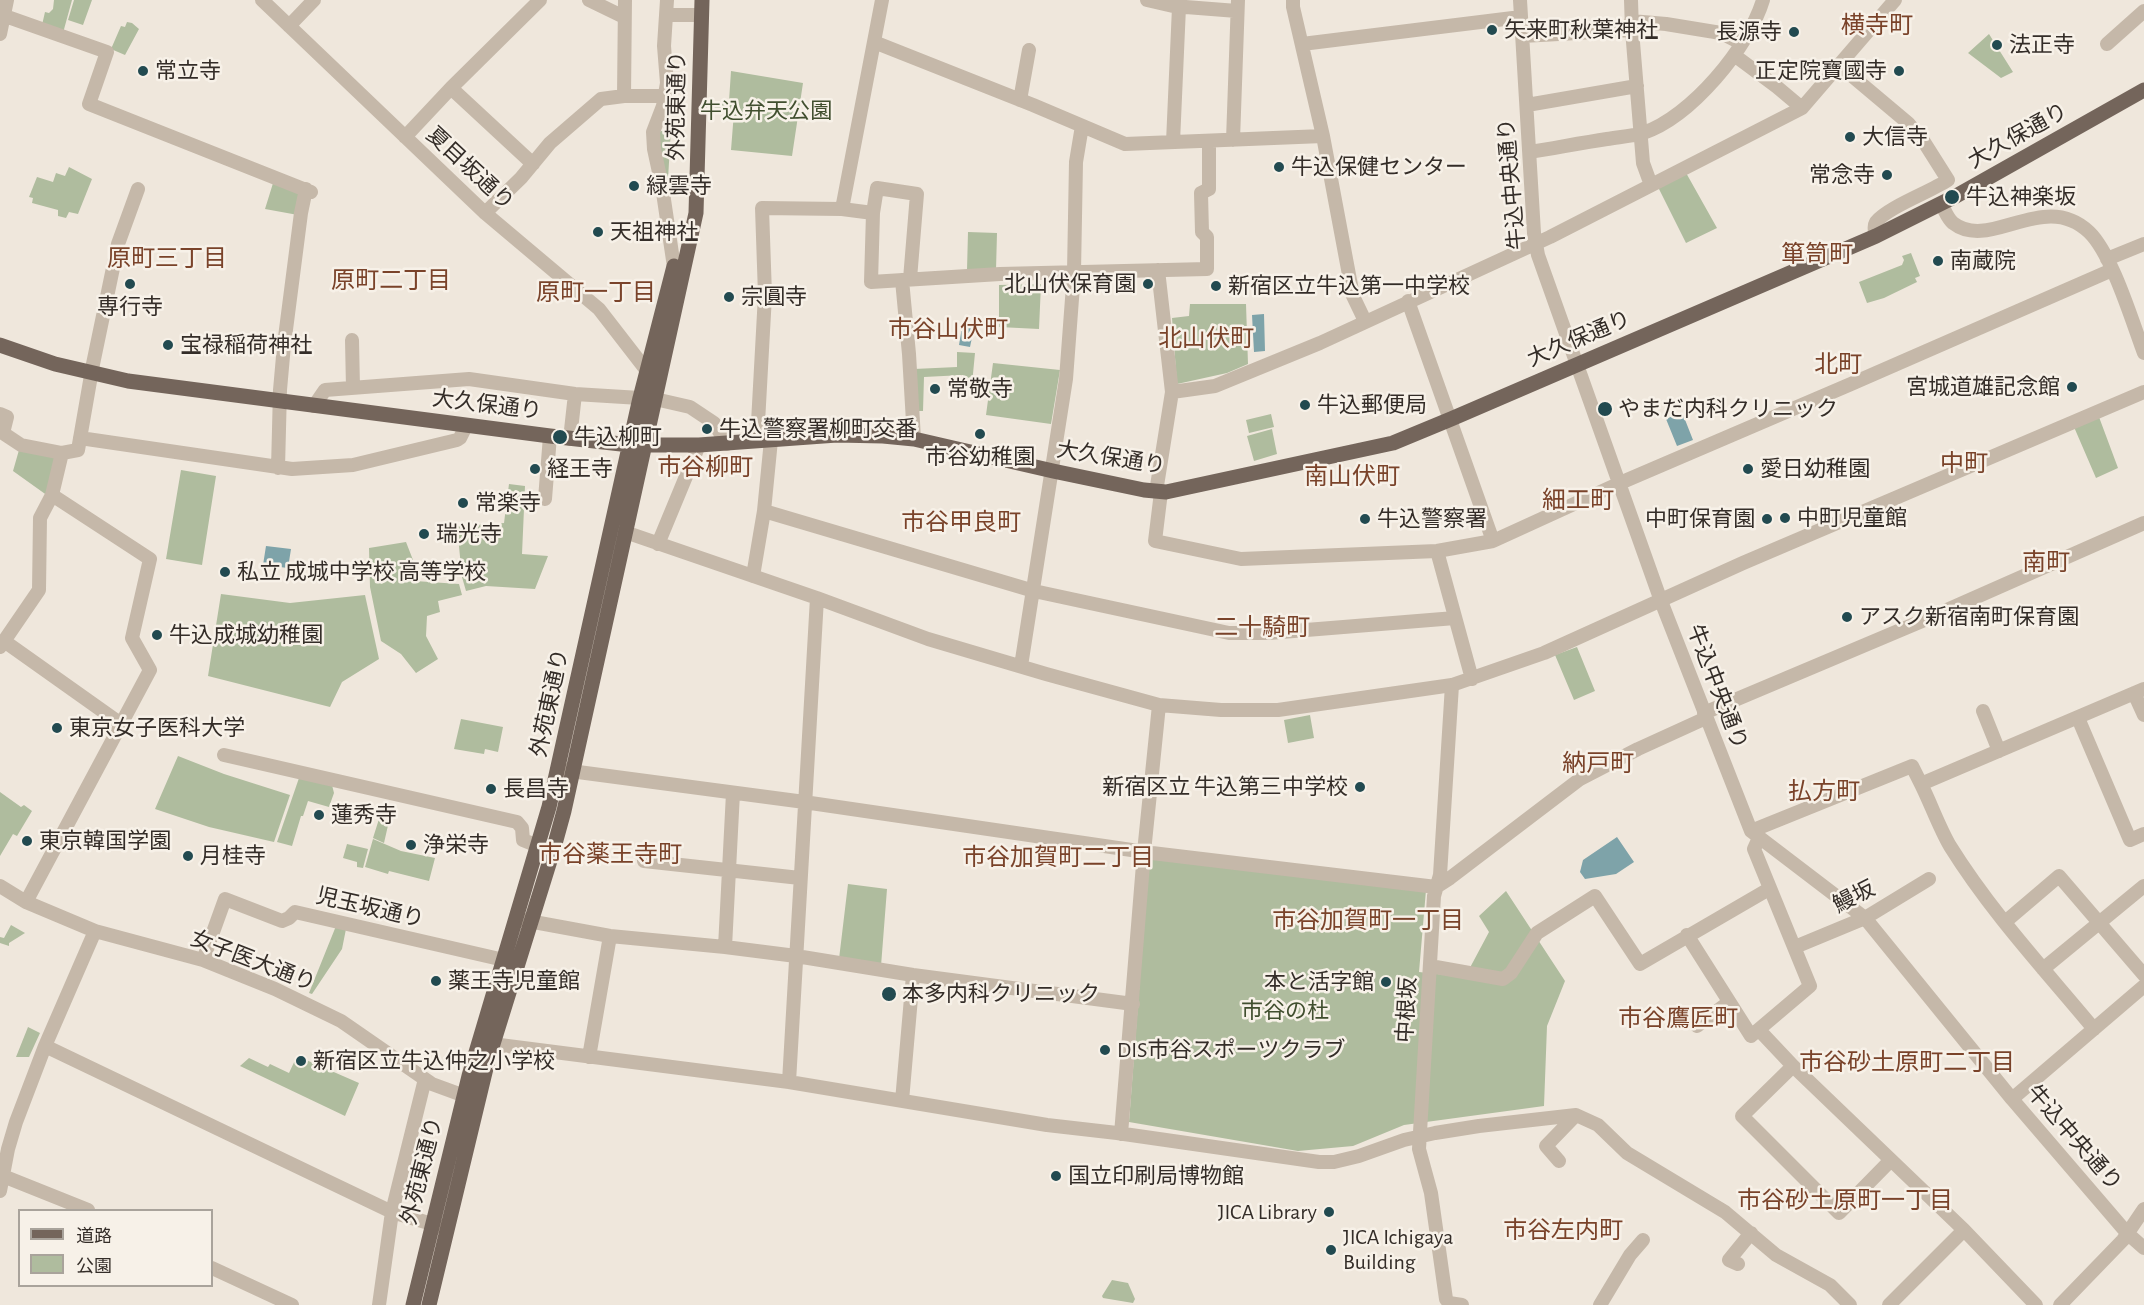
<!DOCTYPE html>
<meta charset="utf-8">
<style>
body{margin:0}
#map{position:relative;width:2144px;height:1305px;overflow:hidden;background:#efe7dc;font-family:"Alegreya Sans","Noto Sans JP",sans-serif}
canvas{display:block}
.legend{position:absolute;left:18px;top:1209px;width:195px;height:78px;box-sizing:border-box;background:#f7f1e8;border:2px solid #a9a39b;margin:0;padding:8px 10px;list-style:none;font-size:18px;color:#342d28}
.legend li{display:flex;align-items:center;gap:12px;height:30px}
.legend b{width:30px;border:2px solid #a9a39b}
</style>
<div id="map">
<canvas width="2144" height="1305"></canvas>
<ul class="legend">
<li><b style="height:8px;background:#74655b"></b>道路</li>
<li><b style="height:16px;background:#afbc9e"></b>公園</li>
</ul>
</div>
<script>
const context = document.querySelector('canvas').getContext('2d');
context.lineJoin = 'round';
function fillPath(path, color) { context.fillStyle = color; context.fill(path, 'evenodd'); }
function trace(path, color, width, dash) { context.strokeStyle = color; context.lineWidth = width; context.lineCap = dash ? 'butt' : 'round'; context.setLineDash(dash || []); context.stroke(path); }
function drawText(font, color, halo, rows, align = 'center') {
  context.font = font + ' "Alegreya Sans","Noto Sans JP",sans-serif'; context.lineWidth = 5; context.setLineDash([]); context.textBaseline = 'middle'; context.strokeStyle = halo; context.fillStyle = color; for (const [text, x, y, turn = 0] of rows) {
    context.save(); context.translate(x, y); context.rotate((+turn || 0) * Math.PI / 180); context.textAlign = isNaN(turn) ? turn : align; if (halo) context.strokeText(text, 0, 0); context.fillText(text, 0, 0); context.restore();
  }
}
fillPath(new Path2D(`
 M54,0H72L63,33L42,25L45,12L49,13L53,9Z
 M74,0H92L83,25L68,20Z
 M127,22L132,23L139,29L125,55L111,49L121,26L125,27Z
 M1989,34L2013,72L2001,78L1968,53Z
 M731,71L803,83L792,156L731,150L734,112L713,111V101H729Z
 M671,129L668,179H662L657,132Z
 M69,167L92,179L78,214L69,212L66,218L58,216V210L32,203L33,198L29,197L37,177L53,182L56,173L65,176Z
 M1685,171L1717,228L1686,243L1657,185Z
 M274,180L302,190L298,215L265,209Z
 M968,232L997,233L996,270H967Z
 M1911,253L1920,276L1915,278L1917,282L1884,298L1867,303L1859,282L1902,265L1904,260L1902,256Z
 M1041,284L1039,329L999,327V285Z
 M1190,304H1246L1248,364L1227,373L1177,384L1172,318L1189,316Z
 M957,352L975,353L972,384L963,383V375L924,377L923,411H918L914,369L957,367Z
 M993,363L1060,370L1051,424L986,415Z
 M1271,414L1274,427L1249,433L1246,420Z
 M2099,417L2118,468L2096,478L2074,427Z
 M1272,429L1277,454L1254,461L1247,436Z
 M19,450L51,454L56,459L48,496L13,471Z
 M181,470L216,476L202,565L166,559Z
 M509,484L525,486L522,554L548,556L535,589L486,586L466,591L462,577L457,526L504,523Z
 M406,542L413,560L415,581L459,584L462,595L438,601L440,612L427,616L426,636L438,659L416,673L401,654L381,641L370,587L369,548Z
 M221,594L290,603L365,595L379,659L342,682L330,707L208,676Z
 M1577,647L1595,691L1574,700L1555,655Z
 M1310,715L1314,738L1288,743L1284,720Z
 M461,719L503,727L498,752L485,749L484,754L454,749Z
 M178,756L224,774L290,795L274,842L209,827L155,809Z
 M299,778L332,785L334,793L329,807L308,801L303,816H301L292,846L277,842Z
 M0,792L21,807L24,805L32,811L17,836L13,834L0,856Z
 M379,819L389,821L384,843L373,838Z
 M373,839L401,851L435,858L429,881L389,871L388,874L365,867Z
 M347,844L368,849L363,868L357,867V862L343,858Z
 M1149,859L1426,890L1419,972L1465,977L1489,932L1479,916L1506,891L1565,981L1547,1026L1544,1106L1404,1125L1353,1146L1298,1151L1129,1122Z
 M848,884L887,889L881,966L839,959Z
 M11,925L25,933L9,943V946L0,943V937L4,938Z
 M336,926L346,929L342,949L312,994L309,993Z
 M28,1027L40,1033L29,1057H16Z
 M297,1056L359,1083L345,1116L240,1066L249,1058L268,1067L270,1064L289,1073Z
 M1112,1280L1128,1283L1135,1299L1133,1303L1103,1298L1102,1296Z`), '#afbc9e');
fillPath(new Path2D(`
 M1264,314L1265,351L1254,352L1252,315Z
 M963,321L975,323L970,347L959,345Z
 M1682,412L1693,440L1677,446L1666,419Z
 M266,546L291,549L288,568L263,565Z
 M1617,837L1634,862L1616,874L1585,879L1580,872L1583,860Z`), '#7ea3a9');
trace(new Path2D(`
 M262,0L485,213L599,309L647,371
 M589,0L624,17
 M667,0L664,46L667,83L663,106L653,132L654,149L662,186L674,267
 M1147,0L1173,6L1237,11
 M1293,0V7L1323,136L1353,296L1365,321
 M1520,0L1534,233L1538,255L1661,601L1751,831L1865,918L2012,1099L2127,1233L2144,1248
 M1631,0L1632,30L1643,163L1651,185
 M667,15H702
 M5,16L107,52L89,104L311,192
 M1631,21L1666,24L1721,33L1741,43
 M289,26L314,0
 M0,34L7,0
 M1522,36L1632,30
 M874,42L1033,105L1125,144L1323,136
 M1302,44L1521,17
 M2107,44L2144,11
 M1734,55L1777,87L1802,108
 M1839,65L1908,123L1924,142L1948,180C1930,192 1888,207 1876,222C1873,227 1875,231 1876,236
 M451,88L533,164
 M624,96L625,0
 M1020,100L1029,50
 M1527,105L1637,86
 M405,137L451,88L540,0
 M1233,140L1238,0
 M1173,142L1179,7
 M1530,152C1555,148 1581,143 1607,139C1619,137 1632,136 1643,133C1691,117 1749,47 1763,0
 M1941,204C1945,210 1947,218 1953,223C1990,252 2044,189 2089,232C2112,254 2132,321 2144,353
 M842,209L882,0
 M485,213L521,178L550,143L601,99L624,96H664
 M2107,259L2144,244
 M910,279L917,194L877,188L873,213L871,282L1000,274L1207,269V237L1202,232L1201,193L1209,189V141
 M902,280L909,354L914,439
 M1408,301L1493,541
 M352,340L353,388
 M1172,392L1215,386L1320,343L1550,237L1802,108L1895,0
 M655,399L690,407L714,423L727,444
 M314,406L325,390L469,379L575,394L640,398
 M0,414L7,417L3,433L21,445L62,453L78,450L93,364L118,244L138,189
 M80,438L292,469L353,465L457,440L460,438L466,426
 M570,439L575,394
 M757,441L765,295L762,208L842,209L873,213
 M278,468L280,390L284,345L301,213L306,189
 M1156,492L1172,392L1158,270
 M1161,492L1155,541L1241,559L1437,551L1493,541L1620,483L1851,384L2112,270
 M545,499L550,436
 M764,511L1034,591L1229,633H1269L1455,618
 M625,532L817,598L928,639L1046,674L1159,705L1221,710H1278L1452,685L1544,653L1743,563L2144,392
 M658,544L699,445
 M1437,551L1472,679
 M753,576L764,511L771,440
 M4,641L121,724
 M0,647L39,590L40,518L52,495L62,453
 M1021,666L1066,379L1074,272L1076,162L1082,126
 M1452,685L1440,875L1434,896L1419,1149L1431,1193L1446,1299L1449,1303L1462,1305
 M2134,693L2144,715
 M1983,711L1999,751
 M1704,713L1922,621L2144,523
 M2078,718L2130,840L2144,834
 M224,755L517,822L522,828L523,840L538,846
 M563,770L797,801L1152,853L1436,887L1450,878L1580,779L1638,749L1706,718
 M1921,784C1931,804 1939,827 1950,846C1991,912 2045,970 2094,1029
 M1751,831L1912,766L1921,784L2144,689
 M644,861L800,878
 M0,886L26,902L95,931L203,960L275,989L341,1021L432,1084L473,1099
 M26,902L150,670L132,638L150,559L52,495
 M523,920L610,936L725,947L796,956L913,975L1133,1004
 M2005,922L2059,876L2144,975
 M95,931L45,1046L392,1212L442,1227
 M1687,935L1751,1036L1810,986L1754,849L1759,838
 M725,947L733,793
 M1795,947L1865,918L1929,879
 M203,960L225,899L282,921L289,918L295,912L504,960
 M1430,966L1503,979L1511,973L1537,933L1595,896L1640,964L1769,889
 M2043,969L2144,886
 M1697,1026L1729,1002
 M1760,1031L1793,1066L1964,1230L2036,1305
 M492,1044L789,1082L1047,1125L1117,1133L1319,1162H1334L1359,1156L1404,1140L1435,1133L1479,1126L1576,1115L1598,1125L1627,1153L1725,1212L1776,1255L1830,1285L1850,1305
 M589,1057L610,936
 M1793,1066L1742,1116L1839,1213L1891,1160
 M789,1082L817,598
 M2012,1099L2144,986
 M902,1101L913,975
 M1121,1134L1144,852L1159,705
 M1559,1161L1546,1146L1576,1115
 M3,1176L88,1210
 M0,1191L8,1149L16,1122L45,1046
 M1738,1264L1729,1260L1751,1233
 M212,1268L292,1305
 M379,1305L392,1212L425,1079
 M1600,1305L1630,1255L1643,1240
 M1889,1305L1964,1230
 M2060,1305L2123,1240L2144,1209`), '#c5b8a9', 14);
trace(new Path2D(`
 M0,345L55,364L128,381L550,436L630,445H699L837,435L883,436L914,439L1053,471L1144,490L1166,492L1393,443L1451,419L1876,236L1956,196L2144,90
 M413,1305L469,1076L549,807L640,398L674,266
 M429,1305L488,1060L553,851L564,811L696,213L702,0`), '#74655b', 15);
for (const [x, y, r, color] of [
 [1492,30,6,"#224a50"],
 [1794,32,6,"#224a50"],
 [1997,45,6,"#224a50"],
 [143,71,6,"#224a50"],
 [1899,71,6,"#224a50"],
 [1850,137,6,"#224a50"],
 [1279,167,6,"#224a50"],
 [1887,175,6,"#224a50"],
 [634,186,6,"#224a50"],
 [1952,197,8,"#224a50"],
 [598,232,6,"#224a50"],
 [1938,261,6,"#224a50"],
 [130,284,6,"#224a50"],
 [1148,284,6,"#224a50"],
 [1216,286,6,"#224a50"],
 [729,297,6,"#224a50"],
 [168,345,6,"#224a50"],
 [2072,387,6,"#224a50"],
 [935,389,6,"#224a50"],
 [1305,405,6,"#224a50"],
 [1605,409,8,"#224a50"],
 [707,429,6,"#224a50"],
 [980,434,6,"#224a50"],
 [560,437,8,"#224a50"],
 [535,469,6,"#224a50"],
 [1748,469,6,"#224a50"],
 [463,503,6,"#224a50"],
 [1785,518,6,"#224a50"],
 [1365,519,6,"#224a50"],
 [1767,519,6,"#224a50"],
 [424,534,6,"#224a50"],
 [225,572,6,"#224a50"],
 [1847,617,6,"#224a50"],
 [157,635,6,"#224a50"],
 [57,728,6,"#224a50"],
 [1360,787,6,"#224a50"],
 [491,789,6,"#224a50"],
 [319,815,6,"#224a50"],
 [27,841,6,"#224a50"],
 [411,845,6,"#224a50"],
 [188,856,6,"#224a50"],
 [436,981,6,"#224a50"],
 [1386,982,6,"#224a50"],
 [889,994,8,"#224a50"],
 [1105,1050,6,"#224a50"],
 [301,1061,6,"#224a50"],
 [1056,1176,6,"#224a50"],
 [1329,1212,6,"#224a50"],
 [1331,1250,6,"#224a50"]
]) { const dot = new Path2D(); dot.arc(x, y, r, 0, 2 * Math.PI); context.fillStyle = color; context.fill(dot); trace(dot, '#f7f1e8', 2); }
drawText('22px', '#342d28', '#f7f1e8', [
 ["矢来町秋葉神社",1504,30],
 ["長源寺",1782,32,"right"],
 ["法正寺",2009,45],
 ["常立寺",155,71],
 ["正定院寶國寺",1887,71,"right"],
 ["大信寺",1862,137],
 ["牛込保健センター",1291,167],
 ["常念寺",1875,175,"right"],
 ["緑雲寺",646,186],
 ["牛込神楽坂",1966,197],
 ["天祖神社",610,232],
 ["南蔵院",1950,261],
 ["北山伏保育園",1136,284,"right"],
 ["新宿区立牛込第一中学校",1228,286],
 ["宗圓寺",741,297],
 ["専行寺",130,307,"center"],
 ["宝禄稲荷神社",180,345],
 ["宮城道雄記念館",2060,387,"right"],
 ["常敬寺",947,389],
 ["牛込郵便局",1317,405],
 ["やまだ内科クリニック",1618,409],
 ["牛込警察署柳町交番",719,429],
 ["牛込柳町",574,437],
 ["市谷幼稚園",980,457,"center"],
 ["経王寺",547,469],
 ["愛日幼稚園",1760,469],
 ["常楽寺",475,503],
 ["中町児童館",1797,518],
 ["牛込警察署",1377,519],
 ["中町保育園",1755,519,"right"],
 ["瑞光寺",436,534],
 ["私立 成城中学校 高等学校",237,572],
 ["アスク新宿南町保育園",1859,617],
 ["牛込成城幼稚園",169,635],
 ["東京女子医科大学",69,728],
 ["新宿区立 牛込第三中学校",1348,787,"right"],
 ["長昌寺",503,789],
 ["蓮秀寺",331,815],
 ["東京韓国学園",39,841],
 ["浄栄寺",423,845],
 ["月桂寺",200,856],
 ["薬王寺児童館",448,981],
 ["本と活字館",1374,982,"right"],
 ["本多内科クリニック",902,994],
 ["DIS市谷スポーツクラブ",1117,1050],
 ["新宿区立牛込仲之小学校",313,1061],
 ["国立印刷局博物館",1068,1176],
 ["JICA Library",1317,1212,"right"],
 ["JICA Ichigaya",1343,1237],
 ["Building",1343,1262]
], 'left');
drawText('22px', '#342d28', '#f7f1e8', [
 ["外苑東通り",677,106,-89],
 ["大久保通り",2018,136,-29],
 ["夏目坂通り",470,169,43],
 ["牛込中央通り",1512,184,-95],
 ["大久保通り",1579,339,-23],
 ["大久保通り",487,405,7],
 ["大久保通り",1111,458,9],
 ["牛込中央通り",1717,687,69],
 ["外苑東通り",550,703,-78],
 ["鰻坂",1854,897,-27],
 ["児玉坂通り",370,908,13],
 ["女子医大通り",253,961,21],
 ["中根坂",1407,1010,-87],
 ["牛込中央通り",2074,1138,49],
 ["外苑東通り",422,1171,-76]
]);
drawText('22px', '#414f2f', '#f7f1e8', [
 ["牛込弁天公園",766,111],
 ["市谷の杜",1285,1011]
]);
drawText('24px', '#7a432a', '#f7f1e8', [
 ["横寺町",1877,26],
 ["箪笥町",1817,255],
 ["原町三丁目",167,259],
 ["原町二丁目",391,281],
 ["原町一丁目",596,293],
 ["市谷山伏町",948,330],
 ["北山伏町",1206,339],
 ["北町",1838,365],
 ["中町",1964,464],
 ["市谷柳町",705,468],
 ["南山伏町",1352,477],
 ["細工町",1578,501],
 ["市谷甲良町",961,523],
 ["南町",2046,563],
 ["二十騎町",1262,628],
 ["納戸町",1598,764],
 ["払方町",1824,792],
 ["市谷薬王寺町",610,855],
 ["市谷加賀町二丁目",1058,858],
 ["市谷加賀町一丁目",1368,921],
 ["市谷鷹匠町",1678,1019],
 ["市谷砂土原町二丁目",1907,1063],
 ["市谷砂土原町一丁目",1845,1201],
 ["市谷左内町",1563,1231]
]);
</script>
